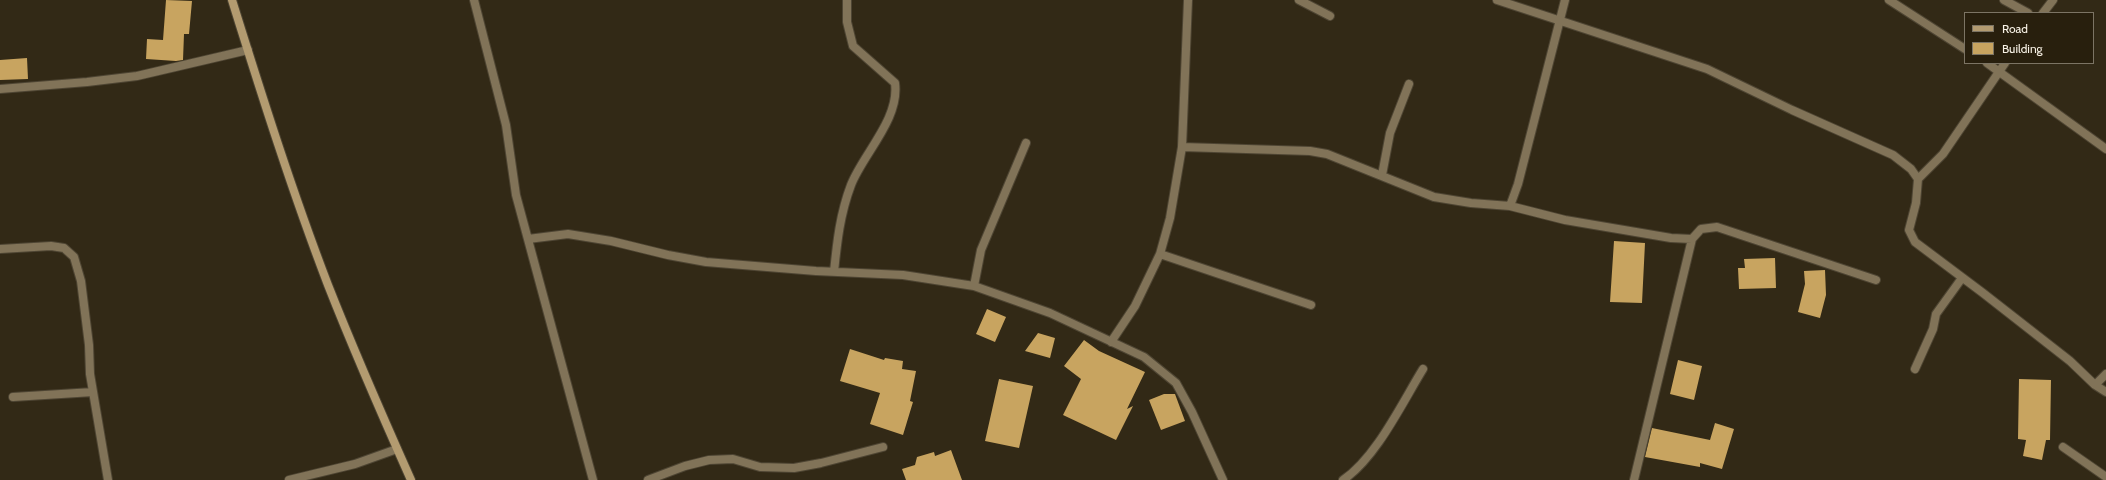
<!DOCTYPE html>
<style>
body{margin:0}
#map{position:relative;width:2106px;height:480px;overflow:hidden;background:#322916;font-family:Cabin,sans-serif}
canvas{display:block}
.legend{position:absolute;left:1964px;top:12px;width:130px;height:52px;box-sizing:border-box;background:#281f0d;border:1px solid #7c7464;margin:0;padding:5px 7px;list-style:none;font-size:12px;color:#f9f3e7}
.legend li{display:flex;align-items:center;gap:8px;height:20px}
.legend b{width:20px;border:1px solid #7c7464}
</style>
<div id="map">
<canvas width="2106" height="480"></canvas>
<ul class="legend">
<li><b style="height:5px;background:#b39b70"></b>Road</li>
<li><b style="height:11px;background:#c8a460"></b>Building</li>
</ul>
</div>
<script>
const context = document.querySelector('canvas').getContext('2d');
context.lineJoin = 'round';
function fillPath(path, color) { context.fillStyle = color; context.fill(path, 'evenodd'); }
function trace(path, color, width, dash) { context.strokeStyle = color; context.lineWidth = width; context.lineCap = dash ? 'butt' : 'round'; context.setLineDash(dash || []); context.stroke(path); }
fillPath(new Path2D(`
 M166,0L192,1L189,34H184L183,60L176,61L146,59L147,39L163,40Z
 M27,58L28,79L0,80V60Z
 M1614,241L1645,243L1642,303L1610,302Z
 M1775,258L1776,288L1739,289L1738,268H1745L1744,259Z
 M1825,270L1826,295L1820,318L1798,312L1805,284L1804,271Z
 M987,309L1006,317L995,342L976,334Z
 M1038,333L1055,338L1050,358L1025,351Z
 M1084,340L1099,351L1145,372L1127,409L1133,406L1116,440L1063,415L1081,379L1064,366Z
 M850,349L884,360L885,358L903,361L902,369L916,371L910,401L913,402L903,435L870,424L880,393L840,381Z
 M1678,360L1702,366L1694,400L1670,394Z
 M999,379L1033,386L1019,448L985,441Z
 M2019,379L2051,380L2050,440H2046L2042,460L2023,456L2026,440L2018,439Z
 M1164,394H1175L1185,421L1161,430L1149,400Z
 M1715,423L1734,429L1722,469L1700,463V467L1645,457L1652,428L1710,440Z
 M951,450L962,480H906L902,469L915,465L917,457L934,452L935,456Z`), '#c8a460');
const service = new Path2D(`
 M2063,447L2106,477`);
const minor = new Path2D(`
 M474,0L506,125L516,195L593,480
 M1299,0L1330,16
 M1497,0L1707,69L1792,110L1893,155L1911,169L1918,179L1916,203L1909,230L1915,242L1983,293L2070,361L2095,385L2106,392
 M1889,0L1965,49
 M2004,0L2028,13
 M2043,13L2053,0
 M1987,63L2106,149
 M0,89L87,82L137,76L248,50
 M1182,147L1310,151L1327,154L1434,197L1471,203L1510,206L1565,220L1671,238L1692,239
 M1382,175L1390,133L1409,84
 M1918,179L1943,154L2005,63
 M1510,206L1518,184L1565,0
 M528,239L568,234L611,241L668,255L706,262L816,271L903,275L974,286L1050,313L1144,357L1176,383L1192,412L1223,480
 M0,249L51,246L64,248L74,257L81,281L89,345L90,374L108,480
 M1160,254L1311,305
 M834,272C837,242 840,214 851,185C863,154 900,119 895,83L853,46L847,22V0
 M974,286L981,250L1026,143
 M1111,342L1135,306L1160,254L1170,218L1182,147L1188,0
 M1915,369L1933,329L1936,314L1962,278
 M2095,385L2106,374
 M13,397L93,392
 M289,480L355,464L397,449
 M648,480L685,466L709,460L733,459L760,467L794,468L821,463L883,447
 M1343,480C1376,458 1402,403 1423,369
 M1634,480L1692,239L1701,229L1717,227L1876,280`);
const secondary = new Path2D(`
 M232,0C262,96 292,191 328,285C354,351 382,415 411,480`);
trace(service, '#4e4533', 10);
trace(minor, '#4e4533', 10);
trace(secondary, '#4e4533', 10);
trace(service, '#817358', 8);
trace(minor, '#817358', 8);
trace(secondary, '#b39b70', 8);
</script>
